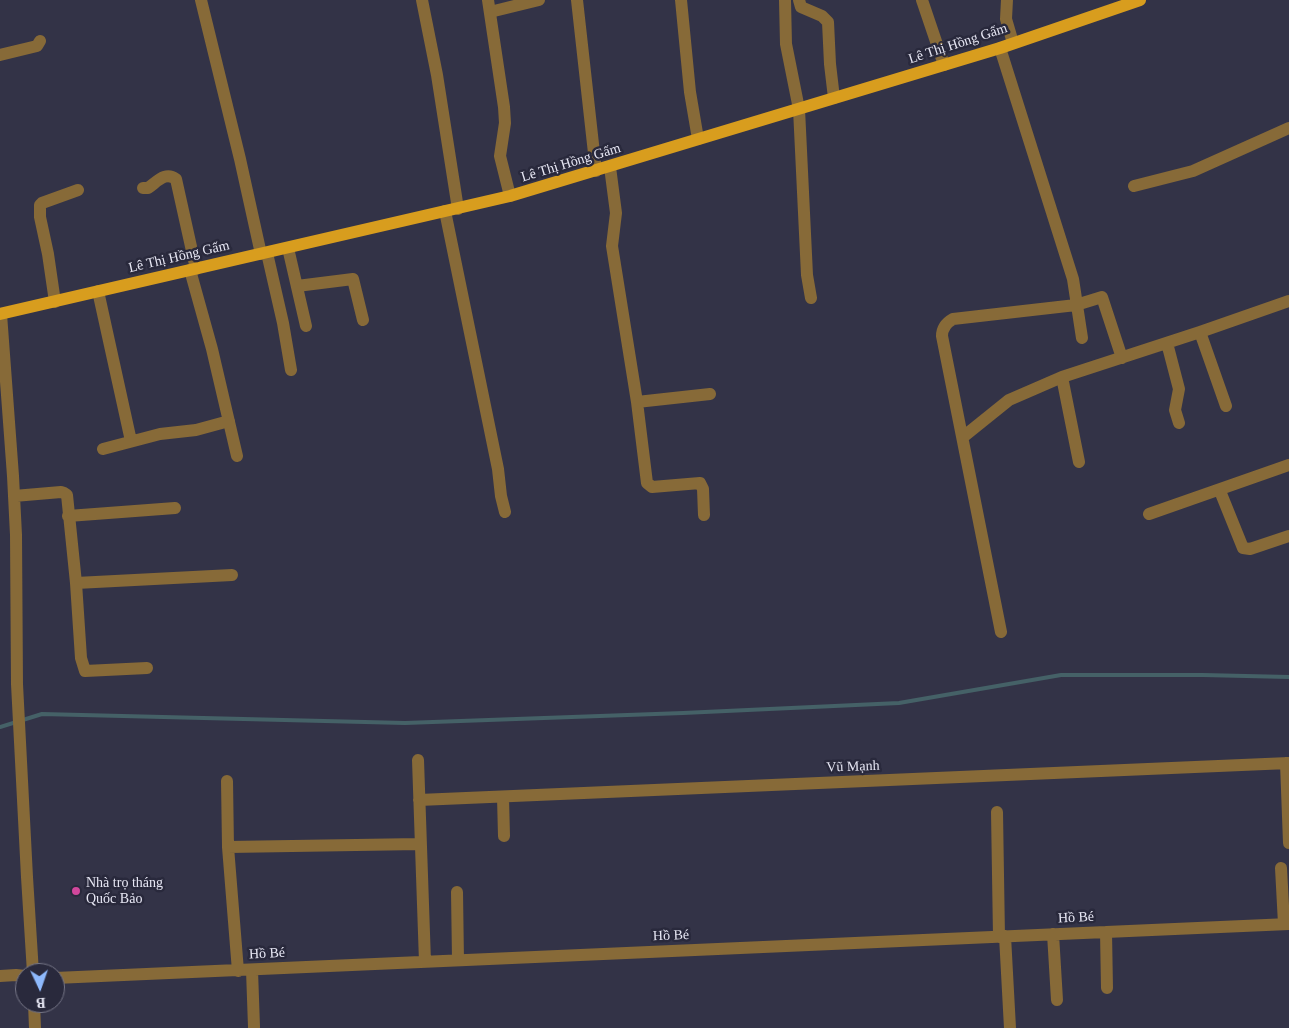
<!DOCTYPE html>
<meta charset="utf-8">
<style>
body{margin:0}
#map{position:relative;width:1289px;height:1028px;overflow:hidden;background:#333347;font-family:Georgia,serif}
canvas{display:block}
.north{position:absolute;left:15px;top:963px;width:50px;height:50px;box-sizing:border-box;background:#29293c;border:1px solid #757586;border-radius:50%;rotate:177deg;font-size:14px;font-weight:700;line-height:20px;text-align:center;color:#e7e7f4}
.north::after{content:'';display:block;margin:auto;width:18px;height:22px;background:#8eb9fd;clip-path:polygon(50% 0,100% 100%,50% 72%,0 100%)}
</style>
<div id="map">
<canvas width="1289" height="1028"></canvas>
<div class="north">B</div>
</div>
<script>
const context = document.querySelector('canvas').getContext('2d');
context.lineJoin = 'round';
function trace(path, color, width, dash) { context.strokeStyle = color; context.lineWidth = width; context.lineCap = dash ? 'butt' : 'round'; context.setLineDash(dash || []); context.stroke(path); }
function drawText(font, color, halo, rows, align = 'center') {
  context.font = font + ' Georgia,serif'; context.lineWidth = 5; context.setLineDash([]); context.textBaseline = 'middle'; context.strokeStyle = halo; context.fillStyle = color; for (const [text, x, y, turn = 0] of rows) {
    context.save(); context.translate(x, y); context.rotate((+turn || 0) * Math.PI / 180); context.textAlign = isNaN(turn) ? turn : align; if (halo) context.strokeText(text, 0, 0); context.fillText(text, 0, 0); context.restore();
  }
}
trace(new Path2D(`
 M0,727L42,714L405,723L683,713L899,703L1061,675H1203L1289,677`), '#456167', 4);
trace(new Path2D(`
 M201,0L240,159L261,254
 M422,0L437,75L458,209
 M488,0L504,107L505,123L500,156L510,196
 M577,0L596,171
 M681,0L690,92L698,139
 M785,0L786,44L799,109L807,275L811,298
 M799,0L801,7L822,16L828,22L830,64L834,98
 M922,0L944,65
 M1007,0L1006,19L1013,43
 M490,12L539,0
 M1000,48L1073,279L1082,338
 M0,55L37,46L40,41
 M610,167L616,213L612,246L637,402L647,483L652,487L700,483L703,489L704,515
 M1134,186L1193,171L1289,128
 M143,188H148C157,182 165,171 176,179L196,269
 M445,211L498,469L501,496L505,512
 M288,248L306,326
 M267,253L283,323L291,370
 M190,270L212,349L237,456
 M297,286L353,279L363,320
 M98,291L131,441
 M55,302L48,254L40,217V205L42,203L78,190
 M1,314L13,476L16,535L17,684L27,877L33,973
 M1200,332L1226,406
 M1167,343L1179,389L1175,410L1179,423
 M1062,377L1079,462
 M637,402L710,394
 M963,437L1009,400L1062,377L1200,332L1289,301
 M103,449L160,434L196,430L229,421
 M1220,491L1243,548L1250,549L1289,536
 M14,496L61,492L64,493L67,495L76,583L81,658L85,671L147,668
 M1149,514L1289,465
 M68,516L175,508
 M76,583L232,575
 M1001,632L942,336C942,328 946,323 953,319L1076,305L1102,297L1122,358
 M418,760L425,962
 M1286,763L1289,843
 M227,781L228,847L238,971
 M503,797L504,836
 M419,800L1289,763
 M997,812L999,937
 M228,847L420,844
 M1281,868L1284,924
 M457,892L458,960
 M1106,932L1107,988
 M1053,934L1057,1000
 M1005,936L1010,1028
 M252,970L254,1027
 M0,976L16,975L25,976
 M55,978L1289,924
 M34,1003L35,1028`), '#876a38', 12);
trace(new Path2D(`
 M0,314L510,196L1000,48L1140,0`), '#d89d1e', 12);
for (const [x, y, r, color] of [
 [76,891,5,"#d1479c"]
]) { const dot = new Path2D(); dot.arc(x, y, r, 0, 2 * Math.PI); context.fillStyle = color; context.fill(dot); trace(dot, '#29293c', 2); }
drawText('14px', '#e7e7f4', '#29293c', [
 ["Lê Thị Hồng Gấm",958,44,-18],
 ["Lê Thị Hồng Gấm",571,163,-17],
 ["Lê Thị Hồng Gấm",179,257,-13],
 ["Vũ Mạnh",853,767,-2],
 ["Hồ Bé",1076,918,-3],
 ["Hồ Bé",671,936,-2],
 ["Hồ Bé",267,954,-3]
]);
drawText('14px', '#e7e7f4', '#29293c', [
 ["Nhà trọ tháng",86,883],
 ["Quốc Bảo",86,899]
], 'left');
</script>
